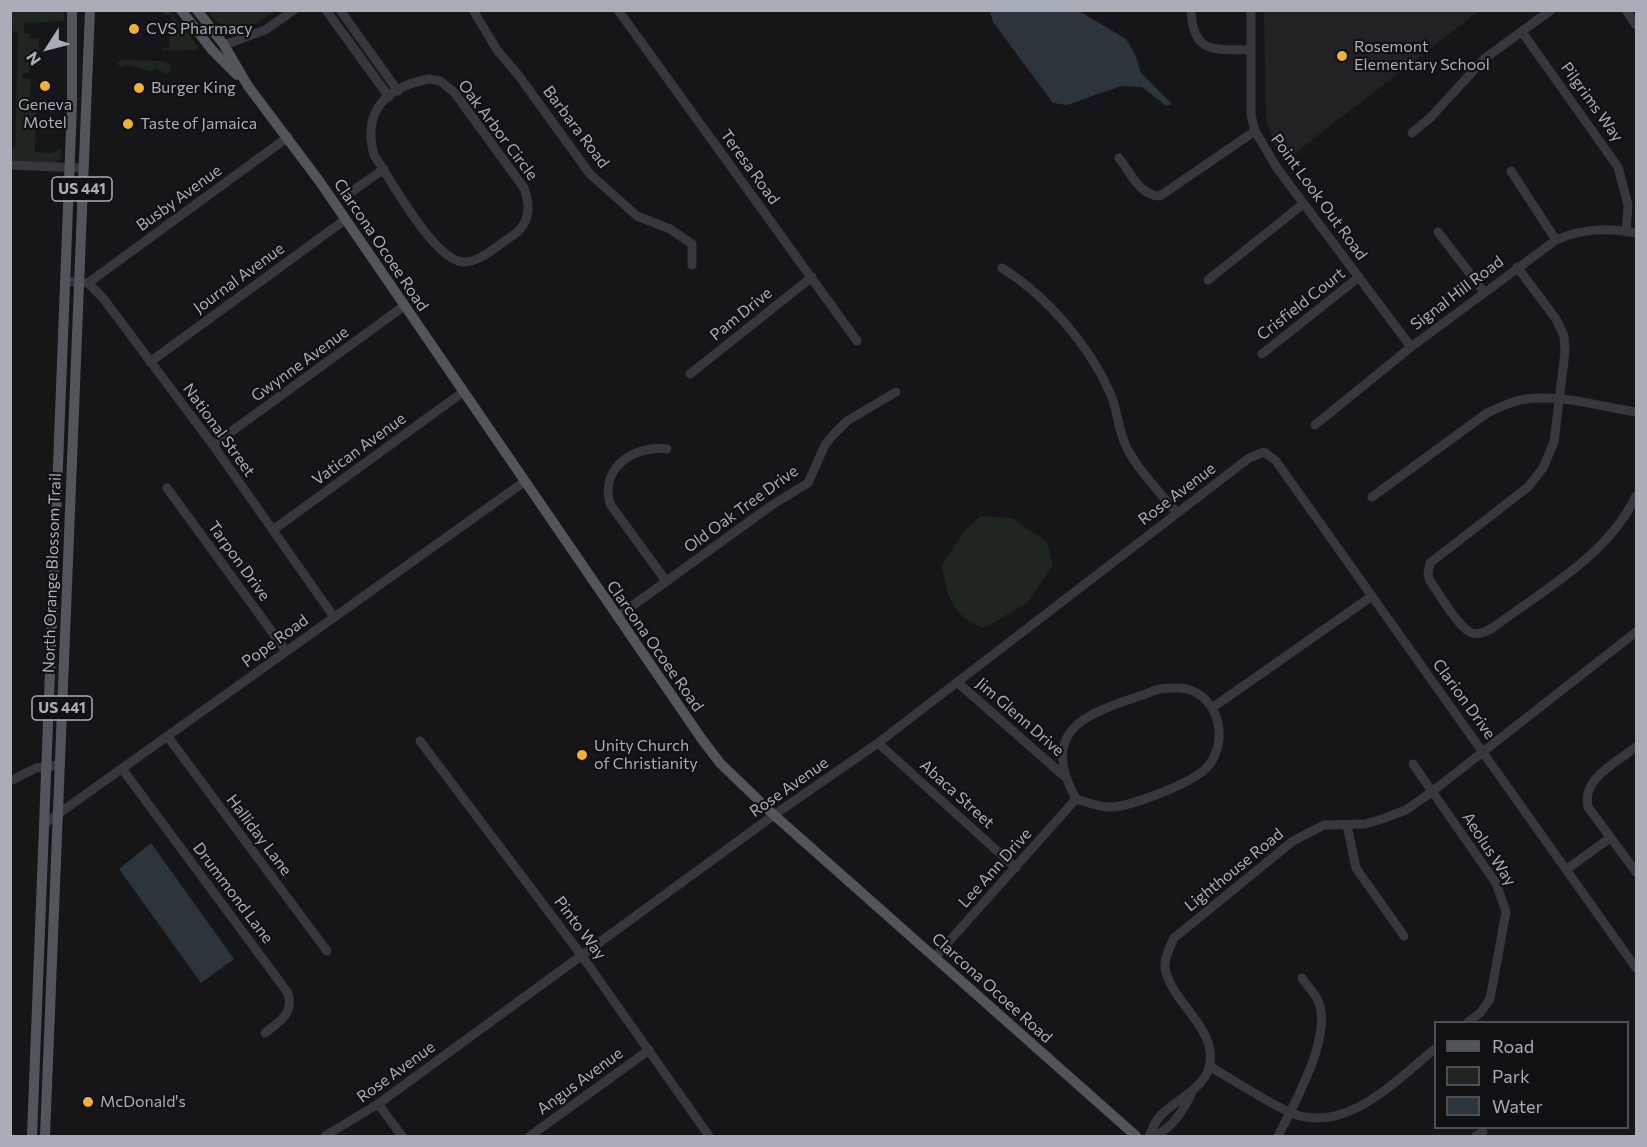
<!DOCTYPE html>
<style>
body{margin:0}
#map{position:relative;width:1647px;height:1147px;overflow:hidden;background:#161618;font-family:Commissioner,sans-serif}
canvas{display:block}
.frame{position:absolute;inset:0;border:12px solid #a8adb8;pointer-events:none}
.legend{position:absolute;left:1434px;top:1021px;width:195px;height:108px;box-sizing:border-box;background:#111113;border:2px solid #4d4f55;margin:0;padding:8px 10px;list-style:none;font-size:18px;color:#a8adb8}
.legend li{display:flex;align-items:center;gap:12px;height:30px}
.legend b{width:30px;border:2px solid #4d4f55}
.north{position:absolute;left:18px;top:18px;width:60px;height:60px;-webkit-text-stroke:4px #111113;paint-order:stroke;rotate:234deg;font-size:16px;font-weight:700;line-height:24px;text-align:center;color:#a8adb8}
.north::after{content:'';display:block;margin:auto;width:21px;height:27px;background:#a8adb8;clip-path:polygon(50% 0,100% 100%,50% 72%,0 100%)}
</style>
<div id="map">
<canvas width="1647" height="1147"></canvas>
<div class="frame"></div>
<ul class="legend">
<li><b style="height:8px;background:#53555c"></b>Road</li>
<li><b style="height:16px;background:#1e261f"></b>Park</li>
<li><b style="height:16px;background:#2c353c"></b>Water</li>
</ul>
<div class="north">N</div>
</div>
<script>
const context = document.querySelector('canvas').getContext('2d');
context.lineJoin = 'round';
function fillPath(path, color) { context.fillStyle = color; context.fill(path, 'evenodd'); }
function trace(path, color, width, dash) { context.strokeStyle = color; context.lineWidth = width; context.lineCap = dash ? 'butt' : 'round'; context.setLineDash(dash || []); context.stroke(path); }
function drawText(font, color, halo, rows, align = 'center') {
  context.font = font + ' Commissioner,sans-serif'; context.lineWidth = 4.5; context.setLineDash([]); context.textBaseline = 'middle'; context.strokeStyle = halo; context.fillStyle = color; for (const [text, x, y, turn = 0] of rows) {
    context.save(); context.translate(x, y); context.rotate((+turn || 0) * Math.PI / 180); context.textAlign = isNaN(turn) ? turn : align; if (halo) context.strokeText(text, 0, 0); context.fillText(text, 0, 0); context.restore();
  }
}
fillPath(new Path2D(`
 M1264,11V10L1479,11L1285,161L1275,146L1266,120Z`), '#222225');
fillPath(new Path2D(`
 M16,11H64V21L24,23V33L30,34V38H39V65H30L29,73H22V78L31,79L30,99L36,100L35,152L51,153L61,148V159L54,163L11,162V148H15L18,32L11,31L10,14Z
 M164,11H170L198,47L196,50L163,51V48L169,47L171,15H164Z
 M207,11H276L242,32L229,35Z
 M121,60L163,61L169,64L171,70L168,74L154,68L152,71L125,65L123,68L117,64Z
 M981,516L1011,518L1047,542L1053,565L1027,603L984,628C952,617 947,596 942,565L966,529Z`), '#1e261f');
fillPath(new Path2D(`
 M990,11H1079L1126,39L1136,56L1141,73L1172,104L1166,106L1142,87L1121,86L1067,105L1053,103L993,22Z
 M151,843L234,959L201,983L119,869Z`), '#2c353c');
trace(new Path2D(`
 M326,10L389,97
 M340,10L398,91
 M473,10L497,50L519,76L590,174L637,216L670,229L692,244V265
 M618,10L857,341
 M1191,10C1193,55 1214,49 1251,50
 M1251,10V115L1255,131L1277,168L1411,347
 M1626,10L1636,25
 M1522,32L1618,167L1628,205L1626,232
 M224,45L265,30L294,10
 M429,79L440,81L454,92L524,188C531,207 530,224 512,236C498,245 481,262 464,262C435,262 391,180 374,155C362,111 386,87 429,79Z
 M1412,133L1431,117L1484,59L1551,10
 M1119,158C1130,172 1140,196 1160,196L1255,131
 M10,165L83,168
 M1511,171L1556,240
 M351,192L384,169
 M1438,232L1484,292
 M1517,267L1556,319L1564,336L1565,352L1554,442L1543,468L1528,487L1430,563L1428,574L1430,581C1439,593 1459,629 1472,633C1480,635 1487,631 1494,627C1545,589 1608,555 1636,496
 M1002,268C1047,296 1090,346 1111,395C1118,412 1118,431 1127,448C1139,472 1160,492 1177,513
 M1208,280L1303,204
 M65,281L88,283L103,298L213,445L334,617
 M88,283L288,137
 M1262,354L1359,277
 M150,362L346,219
 M690,374L812,277
 M1315,425L1411,347L1556,240C1583,228 1608,228 1636,233
 M213,445L404,306
 M167,488L286,651
 M1372,497L1487,413C1499,408 1513,400 1526,399C1561,394 1602,407 1636,412
 M273,530L463,392
 M666,581L610,504C600,468 633,445 667,449
 M617,617L772,505L808,483L825,445L833,435L847,421L896,392
 M957,682L1063,775
 M1159,689C1168,688 1178,687 1187,689C1220,698 1228,740 1209,765C1196,782 1129,808 1108,807C1097,806 1086,802 1076,799C1033,720 1101,711 1159,689Z
 M1212,708L1372,596
 M168,737L327,951
 M420,741L582,956L709,1136
 M878,743L1016,868
 M1636,747C1617,762 1581,779 1588,807L1636,872
 M1413,764L1496,883L1506,912L1490,999L1480,1013L1468,1022
 M123,770L288,993C294,1014 280,1021 265,1033
 M10,781L36,768L60,765
 M44,824L524,482
 M1347,825L1356,868L1404,936
 M1567,869L1610,838
 M935,957L1076,799
 M1209,1066C1235,1081 1262,1099 1289,1112C1345,1137 1396,1080 1436,1048
 M378,1104L402,1136
 M325,1136L378,1104L774,815L878,743L1249,458L1264,452L1276,461L1636,968
 M530,1136L649,1050
 M1149,1136C1152,1130 1155,1122 1160,1116C1174,1101 1202,1090 1209,1068C1220,1030 1171,1003 1165,968C1164,958 1170,947 1174,938L1293,841L1324,825L1365,824L1382,819L1406,810L1433,791L1636,632
 M1156,1136C1175,1124 1184,1110 1193,1090
 M1278,1136C1293,1106 1334,1034 1318,1001C1315,993 1307,986 1302,978
 M1476,1136L1483,1132`), '#37383d', 9);
trace(new Path2D(`
 M181,10L212,50L237,75
 M197,10L224,45L248,86L320,182L701,738L720,763L774,815L1136,1136
 M32,1136L72,104V10
 M45,1136L90,10`), '#53555c', 10);
for (const [x, y, r, color] of [
 [134,29,6,"#f2b134"],
 [1342,56,6,"#f2b134"],
 [45,86,6,"#f2b134"],
 [139,88,6,"#f2b134"],
 [128,124,6,"#f2b134"],
 [582,755,6,"#f2b134"],
 [88,1102,6,"#f2b134"]
]) { const dot = new Path2D(); dot.arc(x, y, r, 0, 2 * Math.PI); context.fillStyle = color; context.fill(dot); trace(dot, '#111113', 2); }
for (const [x, y, w] of [
 [82,189,60],
 [62,708,60]
]) { const box = new Path2D(); box.roundRect(x - w / 2, y - 12, w, 24, 4.5); context.fillStyle = '#111113'; context.fill(box); trace(box, '#a8adb8', 1.5); }
drawText('bold 15px', '#a8adb8', null, [
 ["US 441",82,189],
 ["US 441",62,708]
]);
drawText('16px', '#a8adb8', '#111113', [
 ["CVS Pharmacy",146,29],
 ["Rosemont",1354,47],
 ["Elementary School",1354,65],
 ["Burger King",151,88],
 ["Geneva",45,105,"center"],
 ["Motel",45,123,"center"],
 ["Taste of Jamaica",140,124],
 ["Unity Church",594,746],
 ["of Christianity",594,764],
 ["McDonald's",100,1102]
], 'left');
drawText('16px', '#a8adb8', '#111113', [
 ["Pilgrims Way",1592,102,54],
 ["Barbara Road",576,127,53],
 ["Oak Arbor Circle",498,130,53],
 ["Teresa Road",750,167,54],
 ["Point Look Out Road",1319,197,54],
 ["Busby Avenue",179,198,-36],
 ["Clarcona Ocoee Road",381,245,56],
 ["Journal Avenue",239,278,-36],
 ["Signal Hill Road",1457,293,-37],
 ["Crisfield Court",1301,304,-38],
 ["Pam Drive",741,314,-39],
 ["Gwynne Avenue",300,364,-36],
 ["National Street",219,430,54],
 ["Vatican Avenue",359,449,-36],
 ["Rose Avenue",1177,494,-37],
 ["Old Oak Tree Drive",741,509,-36],
 ["Tarpon Drive",239,561,54],
 ["North Orange Blossom Trail",52,573,-88],
 ["Pope Road",275,641,-36],
 ["Clarcona Ocoee Road",655,646,55],
 ["Clarion Drive",1464,699,54],
 ["Jim Glenn Drive",1020,717,41],
 ["Rose Avenue",789,787,-35],
 ["Abaca Street",957,794,42],
 ["Halliday Lane",259,835,53],
 ["Aeolus Way",1489,849,57],
 ["Lee Ann Drive",995,868,-48],
 ["Lighthouse Road",1234,870,-39],
 ["Drummond Lane",233,893,53],
 ["Pinto Way",580,928,53],
 ["Clarcona Ocoee Road",992,988,42],
 ["Rose Avenue",396,1072,-36],
 ["Angus Avenue",580,1081,-36]
]);
</script>
